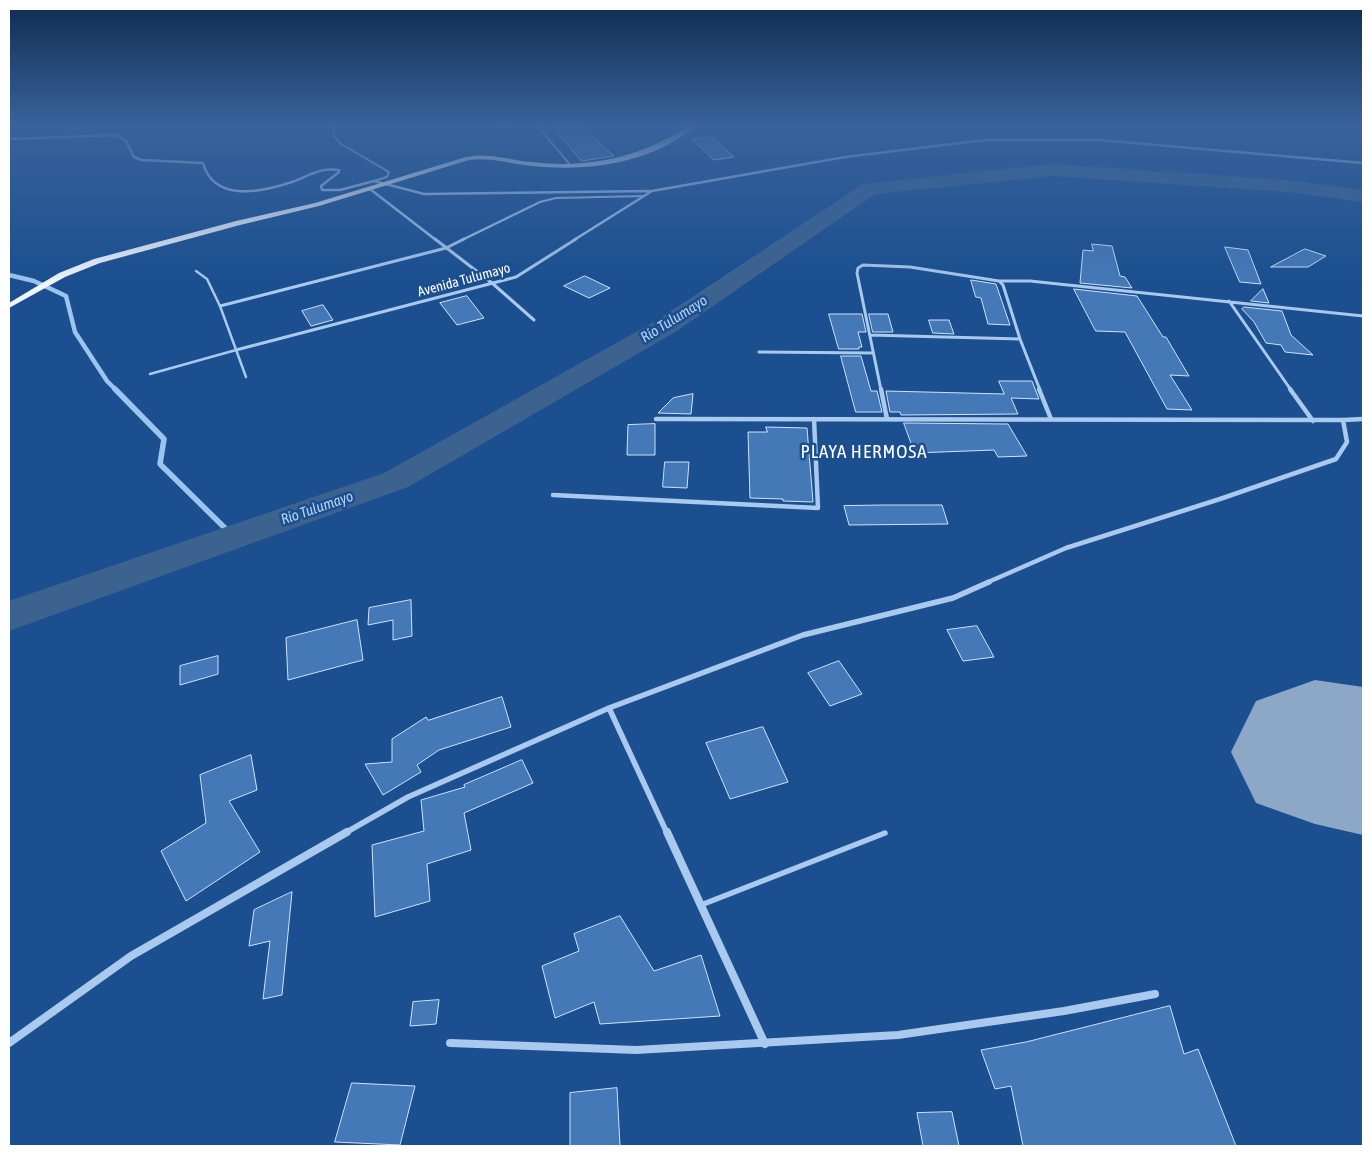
<!DOCTYPE html>
<meta charset="utf-8">
<style>
body{margin:0}
#map{position:relative;width:1372px;height:1155px;overflow:hidden;background:#1b4f8f;font-family:"Asap Condensed",sans-serif}
canvas{display:block}
.frame{position:absolute;inset:0;border:10px solid #fff;pointer-events:none}
</style>
<div id="map">
<canvas width="1372" height="1155"></canvas>
<div class="frame"></div>
</div>
<script>
const context = document.querySelector('canvas').getContext('2d');
context.lineJoin = 'round';
function trace(path, color, width, dash) { context.strokeStyle = color; context.lineWidth = width; context.lineCap = dash ? 'butt' : 'round'; context.setLineDash(dash || []); context.stroke(path); }
function fillPath(path, color) { context.fillStyle = color; context.fill(path, 'evenodd'); }
function drawText(font, color, halo, rows, align = 'center') {
  context.font = font + ' "Asap Condensed",sans-serif'; context.lineWidth = 5; context.setLineDash([]); context.textBaseline = 'middle'; context.strokeStyle = halo; context.fillStyle = color; for (const [text, x, y, turn = 0] of rows) {
    context.save(); context.translate(x, y); context.rotate((+turn || 0) * Math.PI / 180); context.textAlign = isNaN(turn) ? turn : align; if (halo) context.strokeText(text, 0, 0); context.fillText(text, 0, 0); context.restore();
  }
}
trace(new Path2D(`
 M9,275L34,281L66,296L75,332L107,381L116,390`), '#9cc4f0', 4.5);
trace(new Path2D(`
 M115,389L164,439L160,464L234,537`), '#9cc4f0', 5.5);
fillPath(new Path2D(`
 M1053,164L1287,180L1363,190V202L1287,192L1053,176L875,194L677,331L408,487L9,631V601L384,473L659,319L863,184Z`), '#3c6290');
fillPath(new Path2D(`
 M1315,680L1363,687V835L1315,824L1256,803L1231,752L1256,701Z`), '#8da7c7');
const building = new Path2D(`
 M550,124H580L614,156L582,161Z
 M712,137L734,157L714,160L692,139Z
 M1092,244L1112,246L1120,276L1125,277L1132,288L1080,283L1083,250L1093,251Z
 M1225,247L1248,250L1261,284L1240,282Z
 M1305,249L1326,256L1308,267H1271Z
 M585,276L610,288L589,298L564,286Z
 M971,280L996,284L1010,325L988,324L981,298L976,297Z
 M1074,289L1137,296L1163,337H1166L1189,376L1170,375L1192,410L1167,409L1125,332L1096,331Z
 M1263,289L1269,303L1251,301Z
 M467,296L484,318L457,325L440,303Z
 M323,305L333,320L311,326L302,311Z
 M1244,307L1282,311L1291,335L1313,355L1285,352L1281,345L1266,343L1254,322L1242,309Z
 M829,314H862L866,332H858L862,347H859V349H839Z
 M869,314H888L893,332H873Z
 M929,320H949L954,334L933,333Z
 M841,356H861L871,391H877L882,412H856Z
 M999,381H1032L1039,399L1011,398L1018,414L901,415L900,412H890L886,391L1004,394Z
 M693,394L691,414L658,413L673,398Z
 M904,423L1008,424L1027,456L998,457L994,450L915,453Z
 M655,424V455H627L628,425Z
 M766,427L807,428L813,502L783,501V499L750,498L748,432H767Z
 M665,462H689L687,488L663,487Z
 M883,505H942L948,524L849,525L844,506Z
 M411,600L412,636L393,640V620L368,625L369,608Z
 M357,620L363,660L288,680L286,638Z
 M977,626L994,657L963,661L947,630Z
 M218,656V674L180,685V666Z
 M839,661L862,694L830,706L808,673Z
 M502,697L511,727L439,750L417,765L421,772L383,795L365,764L392,762V739L426,717L428,720Z
 M763,727L788,782L730,799L706,743Z
 M251,755L257,790L229,801L260,852L186,901L161,851L206,823L200,775Z
 M522,760L533,783L464,813L471,850L427,864L430,901L375,917L372,845L424,831L421,800L465,787L464,785Z
 M292,892L282,995L263,999L270,941L249,946L254,910Z
 M620,916L654,971L701,955L720,1016L600,1024L594,1002L555,1018L542,966L579,951L574,934Z
 M439,1000L436,1024L410,1026L413,1002Z
 M1170,1006L1184,1054L1198,1049L1236,1146H1023L1011,1086L995,1089L981,1050L1026,1042Z
 M352,1083L415,1086L400,1145L335,1142Z
 M617,1088L620,1146H570V1093Z
 M952,1112L959,1146H923L917,1113Z`);
fillPath(building, '#4478b7');
trace(building, '#cfe3fa', 1);
trace(new Path2D(`
 M333,124L334,136L341,144L389,172L387,177L374,181
 M536,124L571,166
 M502,126L519,124
 M540,202L556,198L644,196`), '#a9c9ee', 2);
trace(new Path2D(`
 M196,271L207,279L220,306L246,377
 M150,374L236,350`), '#a9c9ee', 2.5);
trace(new Path2D(`
 M701,905L885,833`), '#a9c9ee', 5.5);
trace(new Path2D(`
 M9,139L117,135L126,141L134,157L142,160L203,163C214,203 262,192 292,182C309,176 320,167 339,170V172L321,186L322,190H340L374,181L424,194L650,191
 M370,189L436,240
 M462,240L540,202
 M574,240L652,191L845,157L985,140H1099L1363,163`), '#a9c9ee', 2.5);
trace(new Path2D(`
 M435,239L492,283L534,320
 M999,281H1030L1363,316
 M1229,301L1291,390
 M220,306L446,248L464,239
 M870,335L1020,339
 M236,350L516,277L576,239
 M759,352L873,353
 M881,390L857,273L858,268L863,265L910,267L999,281L1003,285L1020,339L1040,390`), '#a9c9ee', 3);
trace(new Path2D(`
 M881,389L887,419
 M1039,389L1051,419
 M1290,389L1313,421
 M656,419L1343,420
 M553,495L818,508L814,419
 M986,583L1066,548L1220,499L1336,459L1347,442L1343,420L1363,419`), '#a9c9ee', 4.5);
trace(new Path2D(`
 M609,708L667,833
 M345,833L408,797L609,708L803,635L953,598L989,582`), '#a9c9ee', 5.5);
trace(new Path2D(`
 M667,832L765,1044
 M9,1043L131,956L347,832
 M450,1043L636,1050L898,1035L1064,1011L1155,994`), '#a9c9ee', 8);
fillPath(new Path2D(`
 M692,124H698C655,163 588,172 533,166C511,164 491,157 469,160L319,206L240,225L100,263L65,277L9,308V303L59,273L94,259L236,221L315,203L466,157C488,152 509,160 531,162C590,169 642,157 692,124Z`), '#f0f6ff');
const sky = context.createLinearGradient(0, 0, 0, 285);
sky.addColorStop(0, '#0f2b4f');
sky.addColorStop(0.44, '#39639b');
sky.addColorStop(1, '#39639b00');
context.fillStyle = sky;
context.fillRect(0, 0, 1372, 285);
drawText('14px', '#fff', '#1b4f8f', [
 ["Avenida Tulumayo",464,280,-15]
]);
drawText('italic 15px', '#b5d3f5', '#1b4f8f', [
 ["Río Tulumayo",674,319,-32],
 ["Río Tulumayo",317,508,-19]
]);
context.letterSpacing = '1px';
drawText('19px', '#fff', '#1b4f8f', [
 ["PLAYA HERMOSA",864,452]
]);
context.letterSpacing = '0px';
</script>
